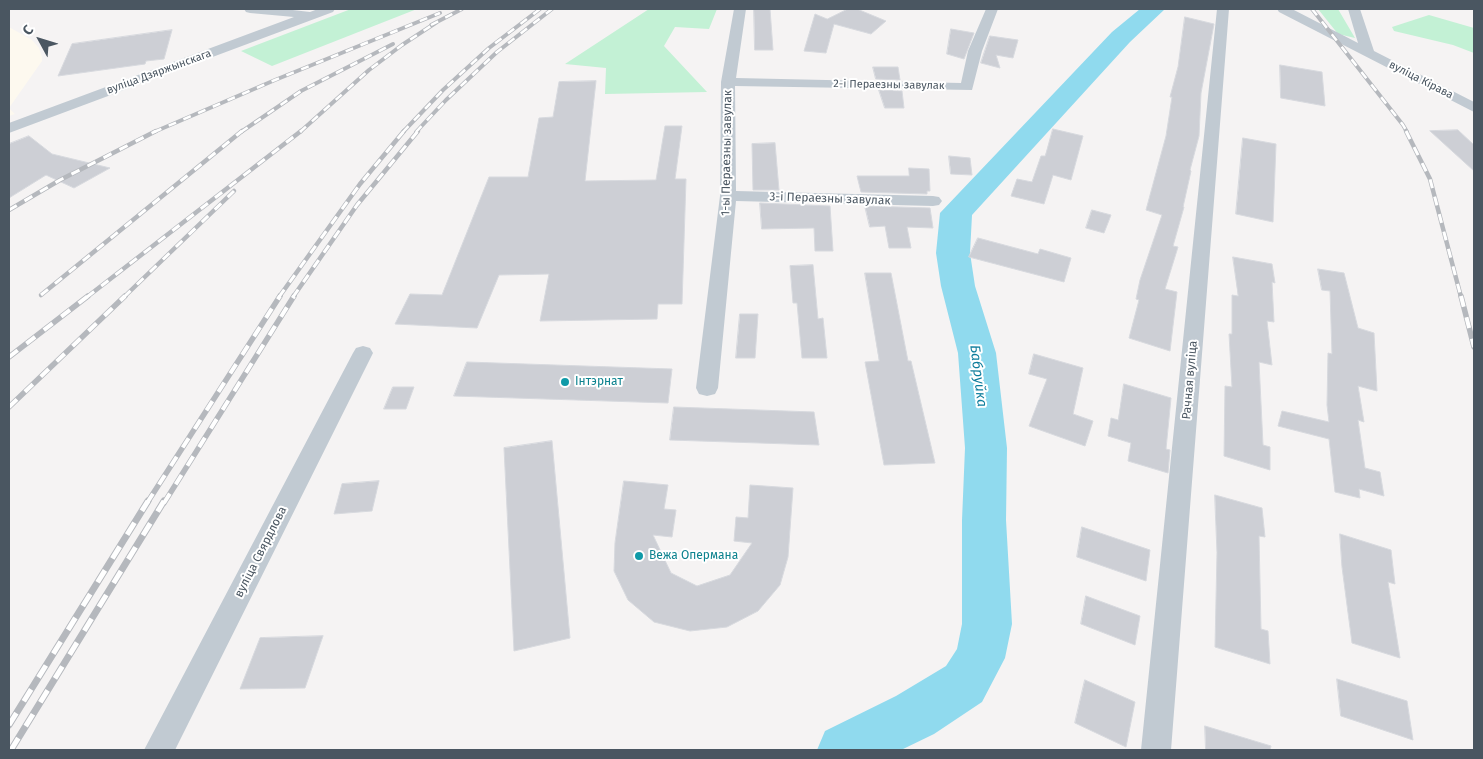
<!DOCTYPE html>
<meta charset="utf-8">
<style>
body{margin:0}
#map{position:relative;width:1483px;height:759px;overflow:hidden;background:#f5f3f3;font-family:"Fira Sans",sans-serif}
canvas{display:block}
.frame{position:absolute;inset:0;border:10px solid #4a5661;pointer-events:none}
.north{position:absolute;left:15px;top:15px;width:50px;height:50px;-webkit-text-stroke:4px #fff;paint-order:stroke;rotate:309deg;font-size:14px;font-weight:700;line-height:20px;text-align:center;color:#4a5661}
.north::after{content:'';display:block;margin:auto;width:18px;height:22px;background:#4a5661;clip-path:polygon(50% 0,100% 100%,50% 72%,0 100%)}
</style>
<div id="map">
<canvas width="1483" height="759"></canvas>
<div class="frame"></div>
<div class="north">С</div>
</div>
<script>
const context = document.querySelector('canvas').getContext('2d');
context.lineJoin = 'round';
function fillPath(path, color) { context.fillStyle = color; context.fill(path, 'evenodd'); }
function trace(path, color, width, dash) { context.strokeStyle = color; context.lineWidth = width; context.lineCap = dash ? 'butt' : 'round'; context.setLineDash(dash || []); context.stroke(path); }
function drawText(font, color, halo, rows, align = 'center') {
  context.font = font + ' "Fira Sans",sans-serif'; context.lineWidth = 4; context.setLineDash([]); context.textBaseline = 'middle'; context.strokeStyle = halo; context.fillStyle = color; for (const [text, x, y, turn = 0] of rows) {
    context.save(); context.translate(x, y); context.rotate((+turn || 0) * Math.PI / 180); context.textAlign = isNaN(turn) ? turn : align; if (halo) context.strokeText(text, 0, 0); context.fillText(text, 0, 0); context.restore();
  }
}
fillPath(new Path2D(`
 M9,27L32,40L39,48L42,57V61L9,108L15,114L9,116Z`), '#fdf9ef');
fillPath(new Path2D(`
 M351,9H417L272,66L241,51Z
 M649,9H717L709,29L675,27L664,46L707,92L605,94L606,68L565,64Z
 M1318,9H1338L1355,38L1338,34Z
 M1429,15L1474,28V53L1453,45L1394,31L1392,27Z`), '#c3f1d5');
fillPath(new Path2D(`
 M1140,9H1165L1130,42L972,215L970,253L975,286L996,353L1007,448L1006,520L1012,624L1005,658L982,702L934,734L901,750H817L825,731L896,696L946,666L957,649L962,624V520L965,448L958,353L941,286L936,253L940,213L1112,32Z`), '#90daee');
const building = new Path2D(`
 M754,9H770L773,50H755Z
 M848,9H857L886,21L871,34L834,24L826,53L804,51L815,14L827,19Z
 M1185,17L1214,24L1201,93L1199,136L1190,170L1191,171L1183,207H1184L1173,246L1178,247L1165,289L1177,292L1170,351L1129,338L1139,300L1136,299L1140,280L1162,215L1146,210L1166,136L1172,97H1170L1178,67Z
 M951,29L974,33L964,59L947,54Z
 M172,30L164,59L146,61L145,64L58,76L72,44Z
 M990,36L1018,40L1013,58L996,55L1000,68L981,63Z
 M1280,65L1322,72L1325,106L1281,98Z
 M873,67H898L900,80L876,79Z
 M596,81L585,181L656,180L665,126H682L675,179H686L682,304H658L657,319L540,321L549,274L499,275L477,328L395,324L410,294L442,295L489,177H528L539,118L553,117L559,82Z
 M879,90L902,91L904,108H885Z
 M1053,129L1083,136L1071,180L1053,175L1044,204L1011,196L1017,179L1032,182L1041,156H1045Z
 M1458,130L1474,145V171L1430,131Z
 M29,136L52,154L110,168L74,188L46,175L9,198V144Z
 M1243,138L1276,144L1273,222L1236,214Z
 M775,143L779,190H753L752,144Z
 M949,156L970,158L972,175L951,174Z
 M909,168L929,169L930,191H927V194L861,192L857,176H909Z
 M760,203L830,206L833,251H815L814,228L762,229Z
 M865,206L930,208L933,228L907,227L911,248H889L885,226L870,227Z
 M1092,210L1111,215L1104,233L1086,228Z
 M978,238L1038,254L1040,249L1071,258L1064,282L969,257Z
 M1233,257L1272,264L1275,283L1272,282L1274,322L1267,321L1272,365L1259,362L1263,445L1270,447V470L1224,456L1225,386L1232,387L1229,334H1232V295L1238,296Z
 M813,265L818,319L823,318L827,358H802L797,303H793L790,266Z
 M1318,269L1344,273L1358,328L1374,333L1377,391L1358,386L1364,422L1358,420L1365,468L1380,472L1384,496L1359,489L1360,498L1335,492L1329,439L1278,426L1282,411L1329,422L1327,405L1328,353L1332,354L1330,291L1322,290Z
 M865,273H891L908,361H911L935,463L884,465L865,362L879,361Z
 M740,314H758L755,358H736Z
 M1034,354L1083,368L1073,414L1093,421L1085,446L1029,426L1047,379L1029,374Z
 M467,362L672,369L668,403L454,396Z
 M1124,384L1171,398L1166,449L1170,450L1168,473L1128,461L1131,443L1108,436L1111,418L1118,420Z
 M393,387H414L406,409H384Z
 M674,407L814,412L819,445L670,440Z
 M552,441L570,638L514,651L504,448Z
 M379,481L372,511L334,514L342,484Z
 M624,481L668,485L664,509L676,510L672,537L653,535L671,573L697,586L730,575L752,543L734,541L736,517L748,518L750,485L793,488L788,557L780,585L758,611L727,627L690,631L654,622L628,600L614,571L615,543Z
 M1215,495L1262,508L1265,537L1259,536L1261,629L1268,631L1270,664L1215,647L1217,553Z
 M1082,527L1150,550L1146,581L1077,557Z
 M1340,534L1391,550L1395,584L1388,582L1400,658L1352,643L1342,567Z
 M1086,596L1140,616L1135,645L1081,624Z
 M323,636L305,688L240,689L260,638Z
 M1337,679L1407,701L1413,740L1341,716Z
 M1085,680L1135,702L1126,747L1075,723Z
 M1205,726L1271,746L1270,750H1206Z`);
fillPath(building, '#cdcfd5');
trace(building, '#d7d9de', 1);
fillPath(new Path2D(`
 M244,9H284L310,12L318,9H335L333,12L9,133V123L294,17L250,13L246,12Z
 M734,9H746L736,78L961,83L968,51L986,9H998L982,51L972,90L735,86L736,191L933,196L939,197L942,201L939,205L933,206L736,201L718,388L715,394L707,396L699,394L696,388L720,196L721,82Z
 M1217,9H1229L1171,750H1141Z
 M1277,9H1292L1358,43L1348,9H1360L1374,51L1474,102V112L1279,12Z
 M363,346L370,348L373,353L175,750H144L353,353L356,348Z`), '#c1cad2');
const railFar3 = new Path2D(`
 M1312,9L1403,125L1407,132
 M431,25L462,9
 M154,132L275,80L440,13
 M241,132L301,91L393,44
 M300,132L369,70L402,45L437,22
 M403,132L443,90L489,48L540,9
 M416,132L446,100L497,52L552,9`);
const railFar2 = new Path2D(`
 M1406,131L1430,179L1461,297
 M9,210L60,180L156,131
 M41,295L242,131
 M87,297L301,131
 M124,297L234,191
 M279,297L360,184L404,131
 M293,297L357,205L418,131`);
const railFar1 = new Path2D(`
 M1461,296L1474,347
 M9,357L88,296
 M9,407L125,296
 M147,503L280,296
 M164,503L294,296`);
const rail = new Path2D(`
 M9,725L148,501
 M11,750L164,501`);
trace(railFar3, '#b5b8bd', 4);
trace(railFar2, '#b5b8bd', 4.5);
trace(railFar1, '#b5b8bd', 5.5);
trace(rail, '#b5b8bd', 7);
trace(railFar3, '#fff', 2.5, [8]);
trace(railFar2, '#fff', 3, [9]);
trace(railFar1, '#fff', 4, [11]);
trace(rail, '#fff', 5, [14]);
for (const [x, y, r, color] of [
 [565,382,5,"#0f9aa8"],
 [639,556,5,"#0f9aa8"]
]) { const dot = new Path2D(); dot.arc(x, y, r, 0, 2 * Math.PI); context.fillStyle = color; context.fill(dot); trace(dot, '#fff', 2); }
drawText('11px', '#4a5661', '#fff', [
 ["вуліца Дзяржынскага",159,72,-20],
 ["вуліца Кірава",1421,80,27],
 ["2-і Пераезны завулак",889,85,1]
]);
drawText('12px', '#4a5661', '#fff', [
 ["1-ы Пераезны завулак",727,153,-89],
 ["3-і Пераезны завулак",830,199,2],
 ["Рачная вуліца",1190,380,-85],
 ["вуліца Свярдлова",261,552,-63]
]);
drawText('12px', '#0d838f', '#fff', [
 ["Інтэрнат",575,382],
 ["Вежа Опермана",649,556]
], 'left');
drawText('italic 14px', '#0c7c9b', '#fff', [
 ["Бабруйка",978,376,83]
]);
</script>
